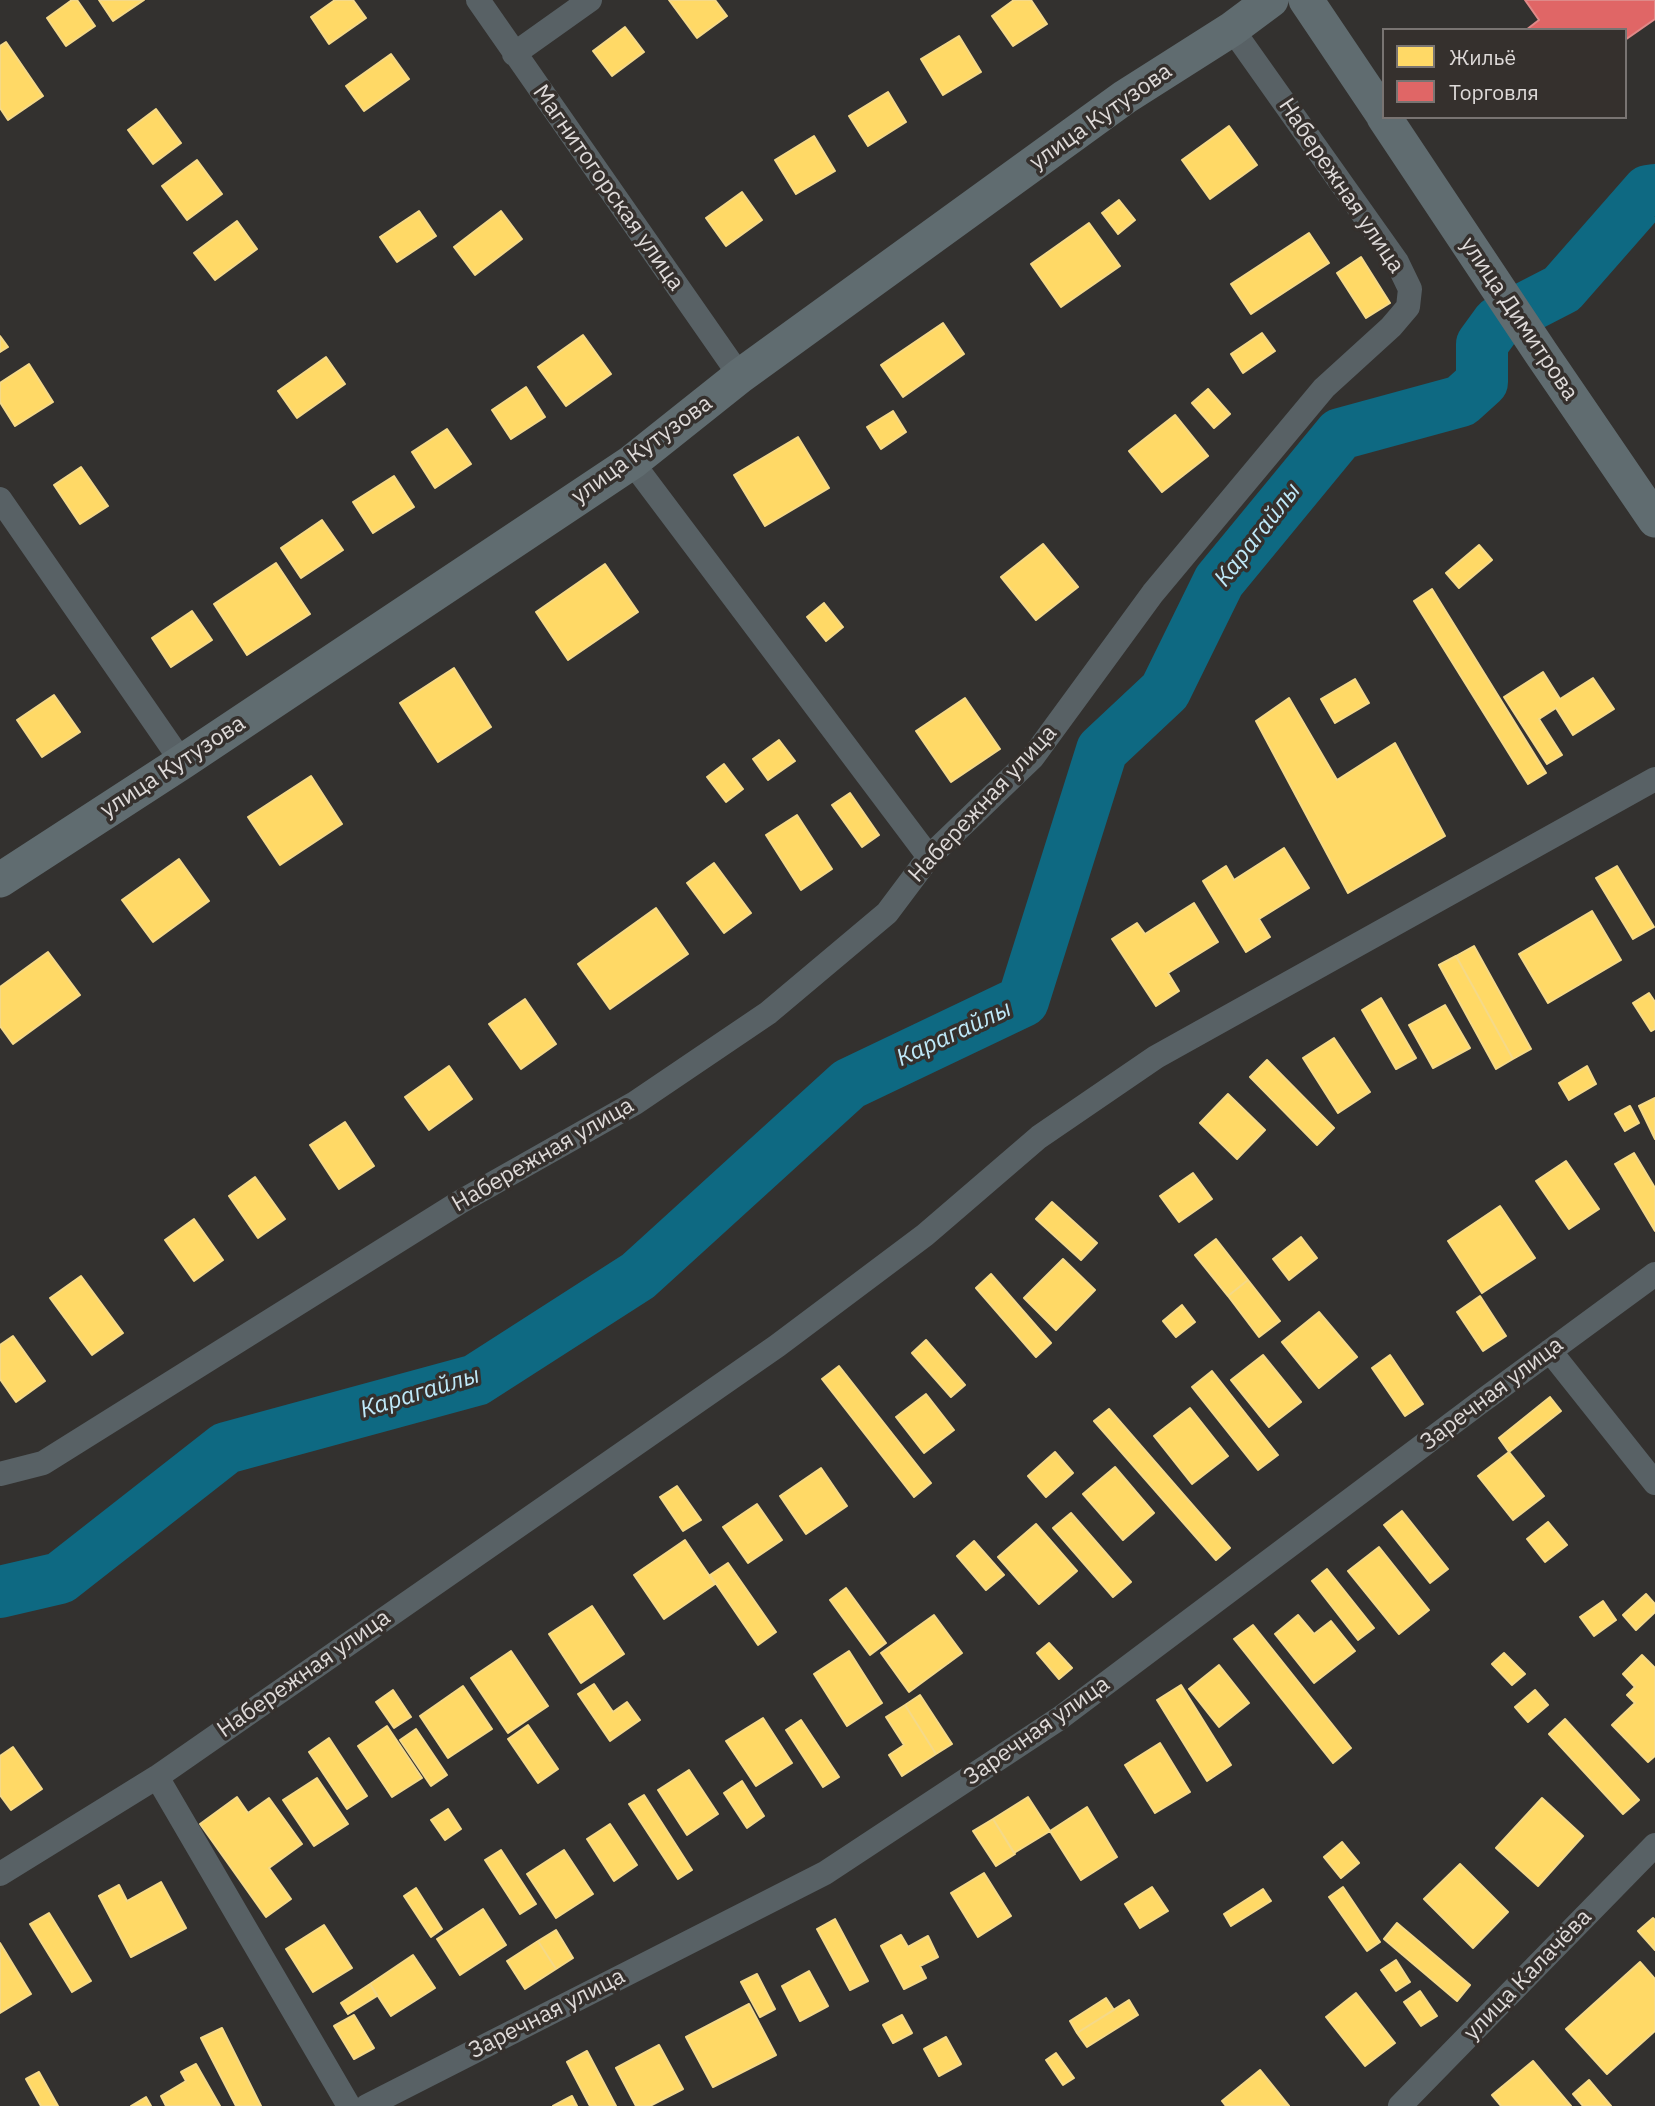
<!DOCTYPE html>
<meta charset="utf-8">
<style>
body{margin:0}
#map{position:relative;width:1655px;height:2106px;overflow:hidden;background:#33312f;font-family:"IBM Plex Sans",sans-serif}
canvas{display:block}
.legend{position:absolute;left:1382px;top:28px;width:245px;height:91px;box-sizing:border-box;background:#35302d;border:2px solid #797472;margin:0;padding:9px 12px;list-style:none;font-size:21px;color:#dedad9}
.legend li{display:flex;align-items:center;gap:14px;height:35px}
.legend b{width:35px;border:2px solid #797472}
</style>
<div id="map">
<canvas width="1655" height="2106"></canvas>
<ul class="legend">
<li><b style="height:19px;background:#ffd966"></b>Жильё</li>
<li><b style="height:19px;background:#e06666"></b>Торговля</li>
</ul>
</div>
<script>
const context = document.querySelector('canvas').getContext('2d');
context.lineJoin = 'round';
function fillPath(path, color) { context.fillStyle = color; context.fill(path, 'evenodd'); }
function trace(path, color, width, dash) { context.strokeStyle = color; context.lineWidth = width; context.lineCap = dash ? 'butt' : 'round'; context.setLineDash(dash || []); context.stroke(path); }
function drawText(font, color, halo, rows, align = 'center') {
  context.font = font + ' "IBM Plex Sans",sans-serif'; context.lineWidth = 7; context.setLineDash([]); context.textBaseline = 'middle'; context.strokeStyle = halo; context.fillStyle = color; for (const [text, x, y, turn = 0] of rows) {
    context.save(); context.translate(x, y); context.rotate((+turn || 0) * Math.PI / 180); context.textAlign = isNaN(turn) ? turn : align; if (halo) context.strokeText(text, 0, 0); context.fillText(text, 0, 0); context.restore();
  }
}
const homes = new Path2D(`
 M72,0H77L95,26L66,46L47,18Z
 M99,0H144L113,21Z
 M335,0H353L366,18L329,44L311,17Z
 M669,0H715L727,16L697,38Z
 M1014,0H1031L1047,24L1013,46L992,16Z
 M625,27L644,52L612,76L593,51Z
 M959,36L981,72L943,95L921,59Z
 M6,42L43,96L8,120L0,108V46Z
 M391,54L409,79L364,111L346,86Z
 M888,92L906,122L868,146L849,116Z
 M156,109L181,143L153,164L128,130Z
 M1229,126L1257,165L1210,199L1182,160Z
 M814,136L835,171L796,194L775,160Z
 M197,160L222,194L187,220L162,186Z
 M742,192L762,220L726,246L706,218Z
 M1119,200L1135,220L1118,234L1102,213Z
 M419,211L436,236L397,262L380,237Z
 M501,211L522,239L475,275L454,247Z
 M237,221L257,249L215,280L194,253Z
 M1089,223L1120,266L1061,307L1031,264Z
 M1309,233L1329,263L1251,314L1231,284Z
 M1361,257L1390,303L1366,318L1337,273Z
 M943,323L964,354L903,397L881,365Z
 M1262,333L1275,351L1243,373L1231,354Z
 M583,335L611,374L566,406L538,367Z
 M0,336L8,347L0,352Z
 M326,357L345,384L297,418L278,391Z
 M29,364L53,402L15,426L0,402V383Z
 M526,387L545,417L511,439L492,410Z
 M1208,389L1230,414L1214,428L1192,403Z
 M893,411L906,432L881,449L867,427Z
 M1175,415L1208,456L1162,492L1129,451Z
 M447,429L471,464L435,488L412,452Z
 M798,437L829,488L765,526L734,475Z
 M81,467L108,506L80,524L54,485Z
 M394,476L414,507L373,533L353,502Z
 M322,520L343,550L301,578L281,548Z
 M1043,544L1078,587L1036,620L1001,577Z
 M1479,545L1492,560L1459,588L1446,573Z
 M276,563L310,614L247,655L214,604Z
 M605,564L638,612L568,660L536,612Z
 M1432,589L1546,773L1528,784L1414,601Z
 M824,603L843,627L826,641L807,617Z
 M192,611L212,640L171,667L152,638Z
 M454,668L491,727L438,762L400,703Z
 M1543,672L1560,699L1593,678L1614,709L1573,735L1556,708L1539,719L1562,755L1547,764L1504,697Z
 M1355,679L1369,703L1335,723L1321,699Z
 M54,695L80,732L42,757L17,720Z
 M965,698L1000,749L951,782L916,731Z
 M1289,698L1337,780L1395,743L1445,836L1348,893L1256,721Z
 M779,740L795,761L768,780L753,759Z
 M724,764L743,789L726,802L707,777Z
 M311,776L342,824L280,865L248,817Z
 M850,793L879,835L862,847L832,805Z
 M797,815L832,869L801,890L766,835Z
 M1284,848L1309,888L1259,919L1270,937L1246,952L1203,881L1226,866L1234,880Z
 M179,859L209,901L153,942L122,900Z
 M714,863L751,913L724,933L687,883Z
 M1617,866L1654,927L1633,939L1596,878Z
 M1194,903L1218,942L1168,973L1179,991L1156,1006L1112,939L1137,923L1145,934Z
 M656,908L688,954L610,1009L578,964Z
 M1592,911L1621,960L1548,1003L1519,954Z
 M1474,946L1531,1049L1513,1059L1456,956Z
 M48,952L80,995L13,1044L0,1026V987Z
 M1456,956L1513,1059L1496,1069L1439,965Z
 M1649,993L1655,1002V1029L1651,1031L1633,1003Z
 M1381,998L1416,1058L1396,1069L1362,1010Z
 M525,999L556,1044L521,1069L489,1024Z
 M1445,1005L1470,1048L1433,1068L1409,1025Z
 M1334,1038L1370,1092L1338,1113L1303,1058Z
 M1267,1060L1334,1128L1317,1145L1250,1077Z
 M449,1066L472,1099L429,1130L405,1097Z
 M1587,1066L1596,1084L1569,1100L1559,1083Z
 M1228,1094L1265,1130L1237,1159L1200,1123Z
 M1655,1098V1139L1639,1106Z
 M1630,1106L1639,1123L1625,1131L1615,1114Z
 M345,1122L374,1166L339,1189L310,1145Z
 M1634,1153L1655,1188V1231L1615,1164Z
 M1566,1161L1599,1209L1569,1229L1536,1181Z
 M1193,1173L1212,1199L1179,1222L1160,1196Z
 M255,1177L285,1219L258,1238L229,1196Z
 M1052,1202L1097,1243L1081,1260L1036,1219Z
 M1500,1206L1535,1258L1482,1293L1448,1241Z
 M194,1219L223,1260L194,1281L165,1240Z
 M1301,1237L1317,1258L1289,1280L1273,1259Z
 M1216,1239L1248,1280L1228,1296L1195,1255Z
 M1063,1259L1095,1290L1056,1330L1024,1298Z
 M991,1274L1051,1343L1036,1357L976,1288Z
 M81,1276L123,1333L92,1355L50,1298Z
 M1248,1280L1280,1321L1259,1337L1228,1296Z
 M1480,1296L1506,1336L1483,1351L1457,1312Z
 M1182,1305L1195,1322L1176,1337L1163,1321Z
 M1319,1312L1357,1357L1319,1388L1282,1342Z
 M13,1336L45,1381L16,1402L0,1379V1345Z
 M926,1340L965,1385L951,1397L912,1353Z
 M1263,1355L1301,1402L1269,1427L1231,1380Z
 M1390,1355L1423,1404L1405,1416L1372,1368Z
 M839,1366L931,1483L914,1497L822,1379Z
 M1212,1371L1278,1455L1258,1470L1192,1387Z
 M926,1394L954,1430L924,1453L896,1417Z
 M1550,1397L1561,1411L1509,1452L1499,1438Z
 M1190,1408L1228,1456L1192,1484L1154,1436Z
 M1109,1409L1230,1548L1216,1560L1094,1421Z
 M1055,1452L1073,1473L1046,1497L1028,1476Z
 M1509,1452L1544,1496L1513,1520L1478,1476Z
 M1115,1467L1154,1513L1123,1540L1083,1494Z
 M821,1468L847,1506L806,1534L780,1496Z
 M677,1486L701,1520L683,1531L660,1497Z
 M757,1504L782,1540L748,1563L723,1527Z
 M1402,1511L1448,1569L1430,1583L1384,1525Z
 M1071,1513L1131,1582L1113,1597L1053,1528Z
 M1548,1522L1567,1545L1545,1562L1527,1539Z
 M1036,1524L1077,1571L1039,1604L998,1557Z
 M685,1540L715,1584L664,1619L634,1575Z
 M974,1541L1004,1575L986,1590L957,1556Z
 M1379,1547L1429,1610L1399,1634L1348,1571Z
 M728,1563L776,1632L758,1645L710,1575Z
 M1327,1569L1374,1628L1358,1640L1312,1581Z
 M846,1588L886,1643L870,1655L830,1600Z
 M1646,1594L1655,1604V1612L1636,1630L1623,1615Z
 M1603,1601L1616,1620L1594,1636L1580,1617Z
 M592,1606L624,1654L581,1683L549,1634Z
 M934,1615L962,1653L909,1692L881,1653Z
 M1298,1615L1314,1634L1331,1621L1355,1651L1314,1683L1275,1634Z
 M1253,1625L1351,1748L1333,1763L1234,1639Z
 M1049,1643L1072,1668L1059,1679L1037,1653Z
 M511,1651L548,1706L508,1733L471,1678Z
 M849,1651L882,1703L847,1726L814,1674Z
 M1504,1653L1525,1674L1512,1685L1492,1664Z
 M1642,1655L1655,1668V1756L1648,1762L1612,1725L1635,1703L1627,1695L1635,1687L1623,1674Z
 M1219,1665L1249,1703L1219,1727L1189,1689Z
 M594,1684L613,1712L627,1702L640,1720L610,1741L578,1694Z
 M1181,1685L1231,1765L1207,1781L1157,1700Z
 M463,1686L492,1729L448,1758L420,1716Z
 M393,1690L411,1717L394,1728L376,1702Z
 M1535,1690L1548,1705L1528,1722L1515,1707Z
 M920,1695L952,1744L936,1754L905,1705Z
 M905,1705L936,1754L902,1776L889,1755L904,1745L886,1717Z
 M763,1718L792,1763L756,1786L726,1741Z
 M1565,1719L1639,1800L1623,1814L1549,1734Z
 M801,1720L839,1777L823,1787L786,1730Z
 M528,1725L558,1769L538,1783L508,1739Z
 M387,1726L422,1778L392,1797L358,1746Z
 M416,1729L447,1775L431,1786L400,1740Z
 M329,1738L367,1796L347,1809L309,1752Z
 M1160,1743L1190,1792L1155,1813L1125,1765Z
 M13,1747L42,1789L11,1810L0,1795V1756Z
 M689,1770L718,1814L687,1835L658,1790Z
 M317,1778L348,1824L314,1846L283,1800Z
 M742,1781L764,1816L747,1828L724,1793Z
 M644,1795L692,1870L678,1879L629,1804Z
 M237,1797L248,1813L269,1798L302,1844L269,1868L291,1899L266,1917L200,1824Z
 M1028,1797L1050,1831L1014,1853L993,1819Z
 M1542,1798L1583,1836L1538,1886L1496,1848Z
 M1087,1807L1117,1857L1081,1880L1050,1831Z
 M448,1809L461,1829L445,1840L431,1820Z
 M993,1819L1015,1854L996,1866L973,1831Z
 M610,1824L637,1865L614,1881L587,1839Z
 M1342,1842L1359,1863L1341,1878L1324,1857Z
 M501,1850L536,1904L520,1914L485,1860Z
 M564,1850L593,1894L556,1918L527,1874Z
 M1460,1864L1508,1912L1473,1948L1424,1899Z
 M984,1873L1011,1916L978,1937L951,1893Z
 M161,1882L186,1928L131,1957L99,1896L119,1885L127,1901Z
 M1152,1887L1168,1911L1140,1928L1125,1904Z
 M1343,1887L1380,1942L1367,1951L1329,1897Z
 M416,1888L442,1929L431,1937L404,1896Z
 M1263,1889L1271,1901L1231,1926L1224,1914Z
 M483,1909L506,1945L460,1975L437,1939Z
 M49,1913L91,1981L72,1992L30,1924Z
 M1653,1918L1655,1920V1950L1638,1931Z
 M835,1919L868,1981L850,1990L817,1929Z
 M1397,1923L1470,1985L1457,2001L1384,1939Z
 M324,1925L352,1968L313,1992L286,1949Z
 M556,1930L573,1958L556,1969L538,1941Z
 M901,1935L908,1947L928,1936L938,1957L920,1966L926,1978L904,1989L881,1946Z
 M538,1941L556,1969L525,1989L507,1961Z
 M0,1943L31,1994L0,2013Z
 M413,1955L435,1988L391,2016L370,1984Z
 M1396,1960L1410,1982L1396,1991L1381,1970Z
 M1640,1962L1655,1979V2031L1607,2074L1566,2029Z
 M809,1971L828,2006L800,2021L782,1986Z
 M757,1974L775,2009L760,2017L741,1982Z
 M370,1984L377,1996L348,2014L341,2003Z
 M1420,1991L1437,2016L1421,2026L1404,2002Z
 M1356,1993L1395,2043L1365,2066L1326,2017Z
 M1106,1998L1114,2010L1077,2033L1070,2021Z
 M1129,2000L1138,2015L1087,2047L1077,2033Z
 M749,2004L776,2055L713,2087L686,2037Z
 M354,2015L374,2048L354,2059L334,2026Z
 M902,2015L912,2033L893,2043L883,2025Z
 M222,2028L261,2106H236L201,2038Z
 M946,2037L961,2064L939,2076L924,2049Z
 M659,2045L683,2089L650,2106H636L616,2068Z
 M587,2051L616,2106H590L567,2062Z
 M1056,2053L1074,2078L1063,2085L1046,2060Z
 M1533,2061L1571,2106H1501L1492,2095Z
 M196,2064L220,2106H166L161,2096L186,2081L181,2072Z
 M1260,2070L1289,2106H1226L1222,2101Z
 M39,2072L58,2106H41L26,2079Z
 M1589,2080L1611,2106H1583L1573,2094Z
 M572,2096L577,2106H553Z
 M146,2097L151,2106H131Z`);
fillPath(homes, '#ffd966');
trace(homes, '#f5d988', 2);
const shops = new Path2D(`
 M1525,0H1655V19L1625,40V30H1526L1539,20Z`);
fillPath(shops, '#e06666');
trace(shops, '#df8988', 2);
trace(new Path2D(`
 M0,1592L60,1578L226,1448L476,1380L638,1276L849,1084L1023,1001L1102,750L1165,691L1219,581L1340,434L1461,401L1482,382V344L1498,322L1562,289L1648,191L1655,190`), '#0e6982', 52);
trace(new Path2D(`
 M478,0L740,376
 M514,54L590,0
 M632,462L929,857
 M0,499L182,762
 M1550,1351L1655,1483
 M0,1474L43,1463L460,1202L635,1103L768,1013L887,913L929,857L1033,757L1153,593L1324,388L1391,327L1408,307L1410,289L1397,262L1232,29
 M157,1777L349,2106
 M0,1874L157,1777L777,1346L925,1235L1039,1137L1156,1057L1655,779
 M367,2106L825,1873L1060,1718L1478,1404L1655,1274
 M1400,2106L1655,1845`), '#586165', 24);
trace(new Path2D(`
 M1306,0L1384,116
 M1384,117L1541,353L1655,520
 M0,880L182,762L632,462L740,376L1125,97L1232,29L1271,0`), '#606c70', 35);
drawText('23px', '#dedad9', '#35302d', [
 ["улица Кутузова",1101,117,-35],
 ["Набережная улица",1341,186,56],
 ["Магнитогорская улица",608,188,55],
 ["улица Димитрова",1519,319,56],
 ["улица Кутузова",642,450,-36],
 ["улица Кутузова",173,767,-33],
 ["Набережная улица",983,804,-47],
 ["Набережная улица",543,1155,-30],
 ["Заречная улица",1492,1394,-37],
 ["Набережная улица",304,1674,-35],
 ["Заречная улица",1037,1731,-35],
 ["улица Калачёва",1528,1975,-46],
 ["Заречная улица",547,2014,-27]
]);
drawText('italic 24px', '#bfe9f9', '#35302d', [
 ["Карагайлы",1258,535,-52],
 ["Карагайлы",954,1034,-25],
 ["Карагайлы",420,1393,-17]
]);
</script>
